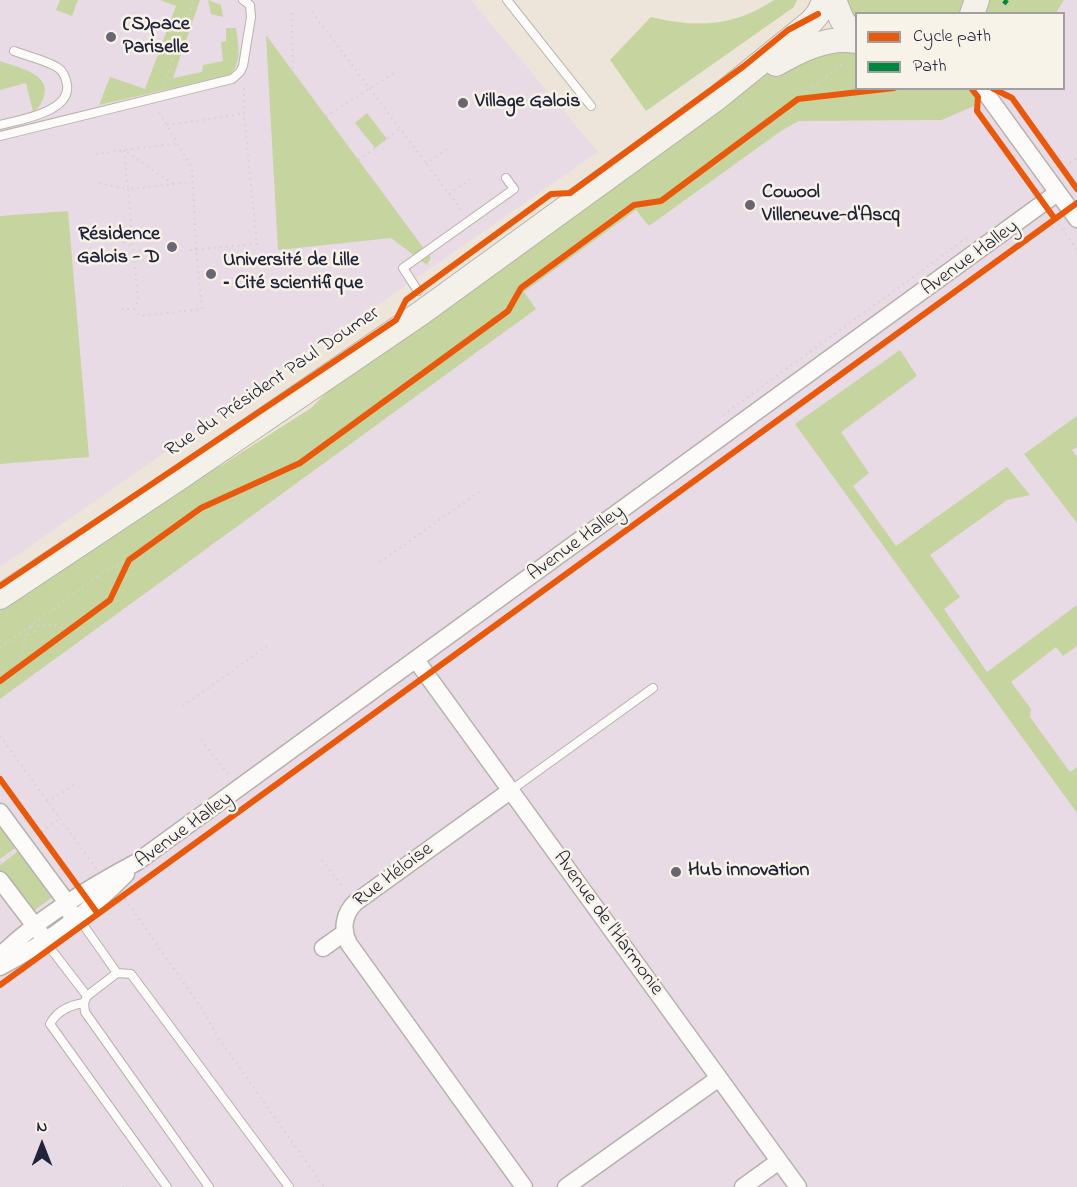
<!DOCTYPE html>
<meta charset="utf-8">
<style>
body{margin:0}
#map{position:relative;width:1077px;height:1187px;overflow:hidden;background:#ede5d9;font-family:"Indie Flower",sans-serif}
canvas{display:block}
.legend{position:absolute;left:855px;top:12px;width:210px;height:78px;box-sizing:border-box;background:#f7f3e8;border:2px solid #a29fa3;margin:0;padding:8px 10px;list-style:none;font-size:18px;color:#22223b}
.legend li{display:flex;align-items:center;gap:12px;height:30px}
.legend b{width:30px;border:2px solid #a29fa3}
.north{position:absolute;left:12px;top:1115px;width:60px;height:60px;-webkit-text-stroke:4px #f7f3e8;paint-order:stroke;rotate:0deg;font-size:16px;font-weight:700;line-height:24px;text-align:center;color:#22223b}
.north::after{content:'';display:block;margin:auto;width:21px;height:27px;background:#22223b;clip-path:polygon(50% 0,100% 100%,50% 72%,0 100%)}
</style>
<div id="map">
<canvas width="1077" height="1187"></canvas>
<ul class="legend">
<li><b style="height:8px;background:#e8590c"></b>Cycle path</li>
<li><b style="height:8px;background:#00873e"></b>Path</li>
</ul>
<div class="north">N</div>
</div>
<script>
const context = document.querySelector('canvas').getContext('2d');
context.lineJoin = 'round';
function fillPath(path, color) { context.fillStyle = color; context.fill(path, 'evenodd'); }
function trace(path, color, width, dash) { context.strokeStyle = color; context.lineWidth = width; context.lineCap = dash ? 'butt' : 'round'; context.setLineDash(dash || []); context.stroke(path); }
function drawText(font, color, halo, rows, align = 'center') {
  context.font = font + ' "Indie Flower",sans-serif'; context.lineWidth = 5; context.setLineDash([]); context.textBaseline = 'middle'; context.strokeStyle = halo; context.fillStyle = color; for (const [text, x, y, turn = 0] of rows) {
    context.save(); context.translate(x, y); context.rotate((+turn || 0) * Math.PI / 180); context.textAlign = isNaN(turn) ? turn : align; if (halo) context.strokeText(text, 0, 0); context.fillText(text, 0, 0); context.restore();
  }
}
fillPath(new Path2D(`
 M0,0H471L598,152L0,567Z
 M1064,0H1077V1187H0V699L535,309L523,292L636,209L649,226L781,131L799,121L942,120L983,101L973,89L1064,88V14L1056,13Z`), '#e9dbe6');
fillPath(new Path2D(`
 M60,0H78L72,16L56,10Z
 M160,0H200L173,78L202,72L203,65L223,61L221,42L226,41V28H236C238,46 243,60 230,75L99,105L110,77L145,89L176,6Z
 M208,0L221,5L223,17L211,14Z
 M774,0H797L794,7L646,111L610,60L651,17C696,28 734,27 774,0Z
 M842,0H968L962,13L856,14V26Z
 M985,0H1064L1056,13L980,14Z
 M266,35L431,258L427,265L391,238L278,250Z
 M856,51V88L973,89L983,102L942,120L799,121L781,131L649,226L636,210L524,292L536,309L0,699V606L186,483L222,465L311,408L341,378L763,76L809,54Z
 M0,61C16,67 51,73 44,96C42,103 39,108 33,112L26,83L0,90Z
 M367,113L387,139L375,148L355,123Z
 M68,211L89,457L0,464V216Z
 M900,350L917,376L841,432L869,473L853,486L896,546L1007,467L1030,495L1007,500L930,555L960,597L944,609L987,672L1077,605V646L1063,656L1056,647L1011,682L1031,709L1030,717L1070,772L1077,767V813L795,424Z
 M1077,416V447L1072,450L1077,457V523L1024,454Z
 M0,821L18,846L0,859Z
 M21,849L50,893L51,898L31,913L0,872V865Z`), '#c6d49f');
const service = new Path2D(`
 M507,0L591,106
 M0,125C19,120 71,112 67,85C66,79 63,71 58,68C51,62 24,55 14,51
 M0,136L232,79L240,72L243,66L251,17L250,5L243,0
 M418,291L403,268L514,189L506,178
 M510,791L653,688
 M77,916L117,973
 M44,940L87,996
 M84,1003C70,1005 57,1011 50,1024L167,1187
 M209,1187L85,1012L84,1003L87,996L117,973L131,974L289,1187`);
const minor = new Path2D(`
 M982,88L1077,219
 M416,660L798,1187
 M510,791L356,902C344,913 341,929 349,944L524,1187
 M0,812L68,904L70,913
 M0,880L41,934
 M323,948L344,933
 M0,956C38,918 90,887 137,862L1057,193
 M0,967C46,943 90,911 126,874
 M566,1187L719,1078
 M743,1187L779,1161`);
const secondary = new Path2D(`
 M834,0L842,20L856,38
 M972,14L977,0
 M776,64C800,50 828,36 856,41
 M0,597L179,478L421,313L717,98L811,22L818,14L825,0`);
trace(service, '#b6b1ac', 10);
trace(minor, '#b6b1ac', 19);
trace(secondary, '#b6b1ac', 26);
trace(new Path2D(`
 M312,12L462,211
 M292,13L293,73
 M164,83L194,0
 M798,99L847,60
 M326,116L394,73
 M167,125L244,114
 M96,154L178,143
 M359,160L400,129
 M426,164L450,147
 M1060,170L1077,158
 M99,183L128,189L138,301L134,309H121
 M173,184L124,150L128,189L191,182
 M449,194L473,177
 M1055,219L1077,250
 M103,230L133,247
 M190,250L257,244L244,114V84
 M134,309L140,316L202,309L196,250L192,168L157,109
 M723,415L968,237
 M380,562L479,492
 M31,626L77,624
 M31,626L46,647
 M0,648L109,568L129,560
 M16,669L30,626
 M183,706L267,646
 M0,736L96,868
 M201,740L229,775
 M47,802L74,785
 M37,835L59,819
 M322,860L342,886
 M0,862L11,854
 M125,899L206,1015L217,1036L324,1187
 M123,1186V1187`), '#d4d2d0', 2, [1.5, 4.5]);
trace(service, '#fcfbf9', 8);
trace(minor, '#fcfbf9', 16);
trace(secondary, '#f4f1eb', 24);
trace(new Path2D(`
 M1004,4L1007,0`), '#00873e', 4.5, [9, 4.5]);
trace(new Path2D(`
 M971,88L978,97L977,111L1055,219
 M992,88L1012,98L1077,189
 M0,586L396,320L406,300L551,194L570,193L744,66L788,30L818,14
 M0,681L110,600L129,560L201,508L300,463L508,311L521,288L634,205L661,201L798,99L894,88
 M0,779L98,914
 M0,985L1077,203`), '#e8590c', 6);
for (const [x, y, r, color] of [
 [111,37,6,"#696672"],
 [463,103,6,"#696672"],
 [750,205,6,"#696672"],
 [172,247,6,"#696672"],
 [211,274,6,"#696672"],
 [676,872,6,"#696672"]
]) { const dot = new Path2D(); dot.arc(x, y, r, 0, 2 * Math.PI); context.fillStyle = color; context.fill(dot); trace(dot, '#f7f3e8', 2); }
drawText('bold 20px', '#22223b', '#f7f3e8', [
 ["(S)pace",123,26],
 ["Pariselle",123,49],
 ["Village Galois",475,103],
 ["Cowool",762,194],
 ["Villeneuve-d'Ascq",762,217],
 ["Résidence",160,236,"right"],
 ["Galois - D",160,259,"right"],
 ["Université de Lille",223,262],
 ["‐ Cité scientifique",223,285],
 ["Hub innovation",688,872]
], 'left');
drawText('20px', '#22223b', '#f7f3e8', [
 ["Avenue Halley",971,259,-36],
 ["Rue du Président Paul Doumer",273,383,-34],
 ["Avenue Halley",577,544,-36],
 ["Avenue Halley",185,831,-36],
 ["Rue Héloise",394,876,-37],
 ["Avenue de l'Harmonie",607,924,54]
]);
</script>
